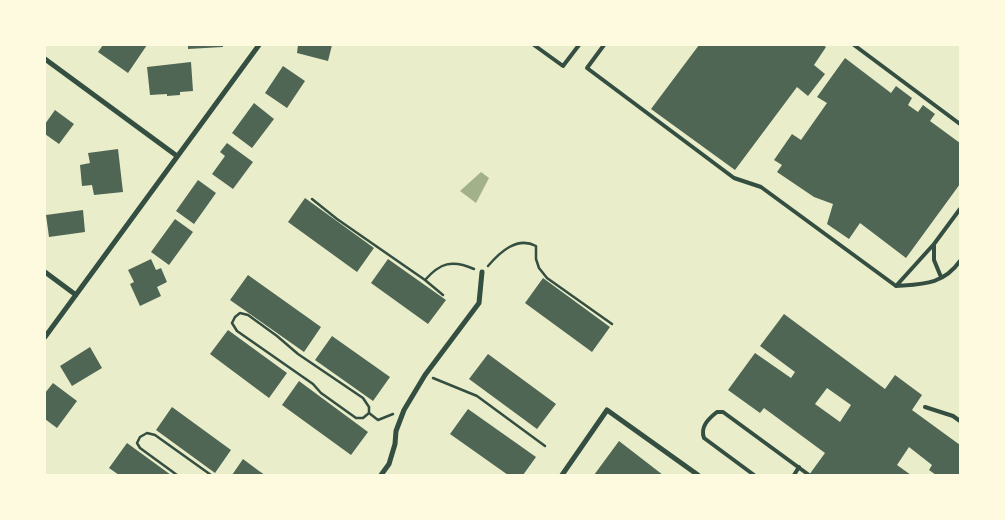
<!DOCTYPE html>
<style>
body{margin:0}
#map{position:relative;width:1005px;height:520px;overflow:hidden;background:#e9edc9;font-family:Jost,sans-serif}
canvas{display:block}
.frame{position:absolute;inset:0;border:46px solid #fefae0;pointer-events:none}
</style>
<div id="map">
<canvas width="1005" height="520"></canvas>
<div class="frame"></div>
</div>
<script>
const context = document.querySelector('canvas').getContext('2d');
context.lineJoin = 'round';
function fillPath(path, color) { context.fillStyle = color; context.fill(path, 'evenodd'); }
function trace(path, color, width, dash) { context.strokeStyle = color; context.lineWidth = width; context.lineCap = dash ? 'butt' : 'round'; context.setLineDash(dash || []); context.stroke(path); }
fillPath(new Path2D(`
 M481,172L489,178L476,203L460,191Z`), '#a3b18a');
fillPath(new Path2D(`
 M103,45H147L128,73L98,52Z
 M188,45H223V47L188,49Z
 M298,45H332L328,61L297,53Z
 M699,45H823L826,47L814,65L825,74L808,96L797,87L735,170L651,109Z
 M845,58L891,93L896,86L912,98L908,105L918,112L923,105L935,114L930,121L960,143V184L906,258L860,223L849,239L827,224L833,204L814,197L777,172L782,165L774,160L792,134L801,140L827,103L817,97Z
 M191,62L193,91L180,92V95L167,96V94L150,95L147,67Z
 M283,66L305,81L287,108L265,93Z
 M254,103L274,119L252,148L232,133Z
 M55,110L74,124L59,144L45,134V124Z
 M227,143L253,162L233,189L212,174L225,156L220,152Z
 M118,149L123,192L94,195L92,185L82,186L80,165L90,163L88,153Z
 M198,180L216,193L194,224L176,211Z
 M305,198L374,248L357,272L288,222Z
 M83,210L85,232L49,237L46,215Z
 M175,219L193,232L169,265L151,252Z
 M151,259L156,270L161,268L167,282L157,287L161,296L140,306L130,284L134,282L128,270Z
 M388,259L446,300L428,324L371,283Z
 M248,275L321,327L304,352L230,300Z
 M543,278L610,327L592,352L525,303Z
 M784,314L885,389L895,375L922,395L912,410L960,445V475H936L929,470L932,465L909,447L897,465L911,475H809L825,453L764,408L760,413L728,390L755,353L791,378L795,372L760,346ZM827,388L851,405L840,422L815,404Z
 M228,330L287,373L269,398L210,354Z
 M332,336L390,377L373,401L315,360Z
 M90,347L102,368L72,386L60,366Z
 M488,354L556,404L537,429L469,379Z
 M299,381L368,432L351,455L282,405Z
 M53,383L77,401L57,428L45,419V393Z
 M172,407L231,450L215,473L156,430Z
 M468,409L536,457L523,475H508L450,434Z
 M619,441L663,475H594Z
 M127,443L171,475H119L109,468Z
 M243,459L259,471L265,475H232Z`), '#4f6655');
trace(new Path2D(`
 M312,199L337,219L425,280L443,295
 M488,266C500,252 517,236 536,246V259L539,268L547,278L612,324
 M425,280C440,263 452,259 474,269
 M433,378L477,396L545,446
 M369,413V407L363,398L298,354L277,336L248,315L240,313L235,317L232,323L237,331L313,384L321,393L356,418H363L369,413L378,420L393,414
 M177,475L140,448L137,443L140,437L147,433L155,435L211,475`), '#344e41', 2.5);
trace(new Path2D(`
 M534,45L563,66L579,45
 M604,45L587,68L734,178L761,187L896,286C922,284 943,285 960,261
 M854,45L960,124
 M934,244V260L941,277
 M896,286L934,244L960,209
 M925,407L953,416L960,421
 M754,475L704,438C700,427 708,419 717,412H723L809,475
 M794,475L799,467`), '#344e41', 4);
trace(new Path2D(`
 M45,59L177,156
 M45,272L76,295
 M45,337L259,45
 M381,475L389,464L395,444L396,431L404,410L425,375L479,303L482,272
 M562,475L607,410L698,475`), '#344e41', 5);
</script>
